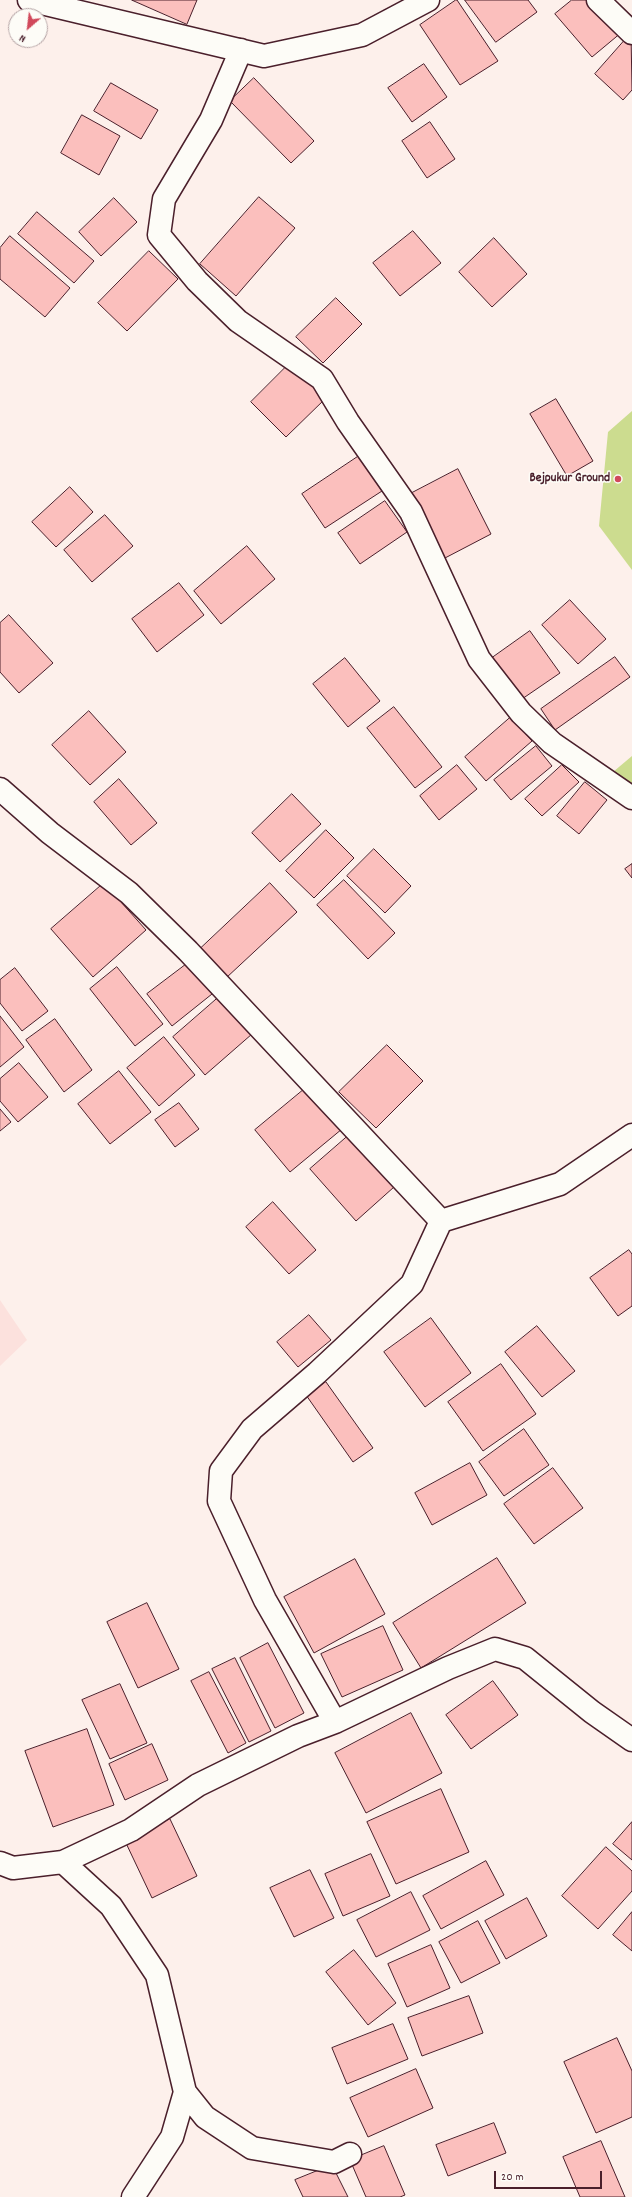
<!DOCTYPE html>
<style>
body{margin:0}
#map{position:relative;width:632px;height:2197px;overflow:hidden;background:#fdf0eb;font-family:Dekko,sans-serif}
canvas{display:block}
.north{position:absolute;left:8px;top:8px;width:40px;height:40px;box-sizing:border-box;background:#fdfcf7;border:1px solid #b5a4a5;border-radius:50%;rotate:208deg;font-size:11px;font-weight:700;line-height:16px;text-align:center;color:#4a1f2b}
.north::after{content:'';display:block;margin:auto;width:14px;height:18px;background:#d1495b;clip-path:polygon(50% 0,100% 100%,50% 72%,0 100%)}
.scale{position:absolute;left:494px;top:2171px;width:108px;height:18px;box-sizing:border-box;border:2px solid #4a1f2b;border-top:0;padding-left:5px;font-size:12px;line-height:14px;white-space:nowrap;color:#4a1f2b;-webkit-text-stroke:3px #fdfcf7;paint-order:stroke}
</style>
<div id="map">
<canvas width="632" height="2197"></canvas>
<div class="north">N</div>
<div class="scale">20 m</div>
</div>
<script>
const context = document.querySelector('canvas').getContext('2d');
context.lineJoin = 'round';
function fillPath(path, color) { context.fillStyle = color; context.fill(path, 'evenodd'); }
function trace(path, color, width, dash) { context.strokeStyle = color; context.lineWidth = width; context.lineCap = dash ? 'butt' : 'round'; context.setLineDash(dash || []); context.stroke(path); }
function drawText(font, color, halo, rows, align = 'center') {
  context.font = font + ' Dekko,sans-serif'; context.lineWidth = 3; context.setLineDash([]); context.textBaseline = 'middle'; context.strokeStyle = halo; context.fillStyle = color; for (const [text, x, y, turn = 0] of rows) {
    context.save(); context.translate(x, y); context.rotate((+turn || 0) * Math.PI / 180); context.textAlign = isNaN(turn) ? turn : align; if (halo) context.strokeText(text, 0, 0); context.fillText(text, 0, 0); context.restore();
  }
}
fillPath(new Path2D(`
 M0,1300L27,1340L0,1366Z`), '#fce1dd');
fillPath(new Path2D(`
 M632,411V570L599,526L608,432Z
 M632,756V785L613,772Z`), '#ccdc8f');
const building = new Path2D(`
 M132,0H197L187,24Z
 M456,0H457L498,61L460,85L420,25Z
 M465,0H528L537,12L496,42Z
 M572,0H595L622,32L592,57L555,14Z
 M631,33L632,90L623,100L595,74Z
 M424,64L447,97L412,122L388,88Z
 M254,78L314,141L291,163L230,101Z
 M111,83L158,110L141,139L94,111Z
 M82,115L120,136L99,175L61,153Z
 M430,122L455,159L427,178L402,141Z
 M259,197L295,228L236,296L200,264Z
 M114,198L137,222L101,256L79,232Z
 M37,212L94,261L74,283L18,234Z
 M413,231L441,263L400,296L373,263Z
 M10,236L70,288L45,317L0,279V248Z
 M494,238L527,274L492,307L459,272Z
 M149,251L178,279L127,331L98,303Z
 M336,298L362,324L323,363L296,337Z
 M291,362L326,398L286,437L251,402Z
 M556,399L593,461L567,476L530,414Z
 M359,456L382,491L325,528L302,494Z
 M458,469L491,534L445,558L412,493Z
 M70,487L93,512L56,547L32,522Z
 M385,501L407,532L360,564L338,533Z
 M105,515L133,546L92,582L64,550Z
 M247,546L275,579L221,624L194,591Z
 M179,583L204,615L157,652L132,619Z
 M570,600L606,639L578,664L542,625Z
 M9,615L53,663L19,693L0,672V623Z
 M530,631L560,673L522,699L492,658Z
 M615,657L630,677L555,730L541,709Z
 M345,658L380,701L348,727L313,684Z
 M394,707L442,767L415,788L367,728Z
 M89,711L126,752L90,785L52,745Z
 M511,717L532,741L486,781L465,757Z
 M536,746L552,766L511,800L494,780Z
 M457,765L477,789L439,820L420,796Z
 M562,765L579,782L542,816L525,799Z
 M119,779L157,823L131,845L94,802Z
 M585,782L607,800L579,834L557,816Z
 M292,794L321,824L280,862L252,833Z
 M326,830L354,858L314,898L286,871Z
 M374,849L411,886L385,913L347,876Z
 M632,864V878L625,869Z
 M344,880L395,933L368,959L317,905Z
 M104,883L146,930L93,977L51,929Z
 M270,883L297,912L226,978L199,950Z
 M188,963L212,994L172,1026L147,994Z
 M117,967L163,1024L135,1046L90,989Z
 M15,968L48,1011L22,1031L0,1003V980Z
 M219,997L252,1034L205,1075L173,1037Z
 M0,1016L24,1047L0,1067Z
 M55,1019L92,1070L64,1092L26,1040Z
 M164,1037L195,1075L159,1106L127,1068Z
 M387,1045L423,1081L376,1128L339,1092Z
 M19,1063L48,1097L18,1122L0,1101V1079Z
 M119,1071L151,1112L110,1144L78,1104Z
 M307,1087L342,1129L290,1172L255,1130Z
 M179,1103L199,1129L175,1147L155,1120Z
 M0,1109L11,1122L0,1131Z
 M348,1136L394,1187L356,1221L310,1169Z
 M273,1202L316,1250L289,1274L246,1227Z
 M629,1250L632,1254V1306L618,1316L590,1278Z
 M309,1315L331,1340L298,1367L277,1342Z
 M431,1318L471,1373L425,1407L384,1352Z
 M537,1326L575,1371L542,1397L505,1352Z
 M501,1364L536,1414L483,1451L448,1402Z
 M326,1382L373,1448L353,1462L306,1395Z
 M524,1429L549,1465L504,1496L479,1462Z
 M470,1463L487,1495L432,1525L415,1493Z
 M553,1468L583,1508L534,1544L504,1504Z
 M497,1558L526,1603L421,1668L393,1623Z
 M355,1559L385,1614L314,1653L284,1597Z
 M147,1603L179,1669L138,1688L107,1622Z
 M383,1626L403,1670L342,1697L321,1654Z
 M268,1643L304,1713L275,1728L240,1658Z
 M235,1658L271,1731L249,1742L212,1669Z
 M209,1672L246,1743L228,1753L191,1681Z
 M493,1681L518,1715L471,1749L446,1715Z
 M120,1684L147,1743L110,1759L82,1700Z
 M411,1713L442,1773L366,1813L335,1753Z
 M87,1729L114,1805L53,1827L25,1751Z
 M152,1744L168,1780L125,1800L109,1764Z
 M441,1789L469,1852L396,1884L367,1822Z
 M170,1819L197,1876L152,1898L125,1841Z
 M632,1822V1860L613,1844Z
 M606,1847L632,1871V1891L598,1929L562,1896Z
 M371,1854L390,1896L343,1916L325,1874Z
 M486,1861L504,1895L441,1929L423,1896Z
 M310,1870L334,1918L294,1937L270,1888Z
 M411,1892L430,1930L376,1957L357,1920Z
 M527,1898L547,1936L506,1959L485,1921Z
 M632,1912V1951L613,1935Z
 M478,1921L500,1963L461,1983L439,1942Z
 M431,1945L450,1988L407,2007L388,1964Z
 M354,1950L396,2003L368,2025L326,1972Z
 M469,1996L483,2033L422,2056L408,2018Z
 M393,2024L408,2059L347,2084L332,2048Z
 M617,2038L632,2071V2117L596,2133L564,2062Z
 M416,2069L433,2108L368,2137L350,2098Z
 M494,2123L506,2153L448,2176L436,2145Z
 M601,2141L625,2197H580L563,2157Z
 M384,2146L405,2195L400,2197H366L350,2160Z
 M332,2165L348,2197H303L295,2180Z`);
fillPath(building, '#fbbfbd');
trace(building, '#4a1f2b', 1);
const minor = new Path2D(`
 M29,0L264,56L362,35L428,0
 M598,0L632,33
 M241,50L211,120L164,199L159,235L197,281L238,321L322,379L348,422L411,512L479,659L521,713L552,743L632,798
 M0,789L50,833L129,893L188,951L441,1221L412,1284L317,1373L252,1429L221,1471L219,1501L265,1600L335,1722L448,1668L495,1649L525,1658L592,1712L632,1740
 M441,1221L560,1184L632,1135
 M0,1863L13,1868L63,1862
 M185,2092L205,2117L252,2148L334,2162L350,2154
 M133,2197L172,2137L185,2092L157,1975L111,1906L63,1862L131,1830L198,1785L298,1736L335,1722`);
trace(minor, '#4a1f2b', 25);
trace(minor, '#fdfcf7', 22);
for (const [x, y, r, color] of [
 [618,479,4,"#d1495b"]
]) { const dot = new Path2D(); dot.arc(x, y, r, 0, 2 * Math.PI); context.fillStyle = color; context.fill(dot); trace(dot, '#fdfcf7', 1.5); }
drawText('bold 13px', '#4a1f2b', '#fdfcf7', [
 ["Bejpukur Ground",610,479]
], 'right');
</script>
